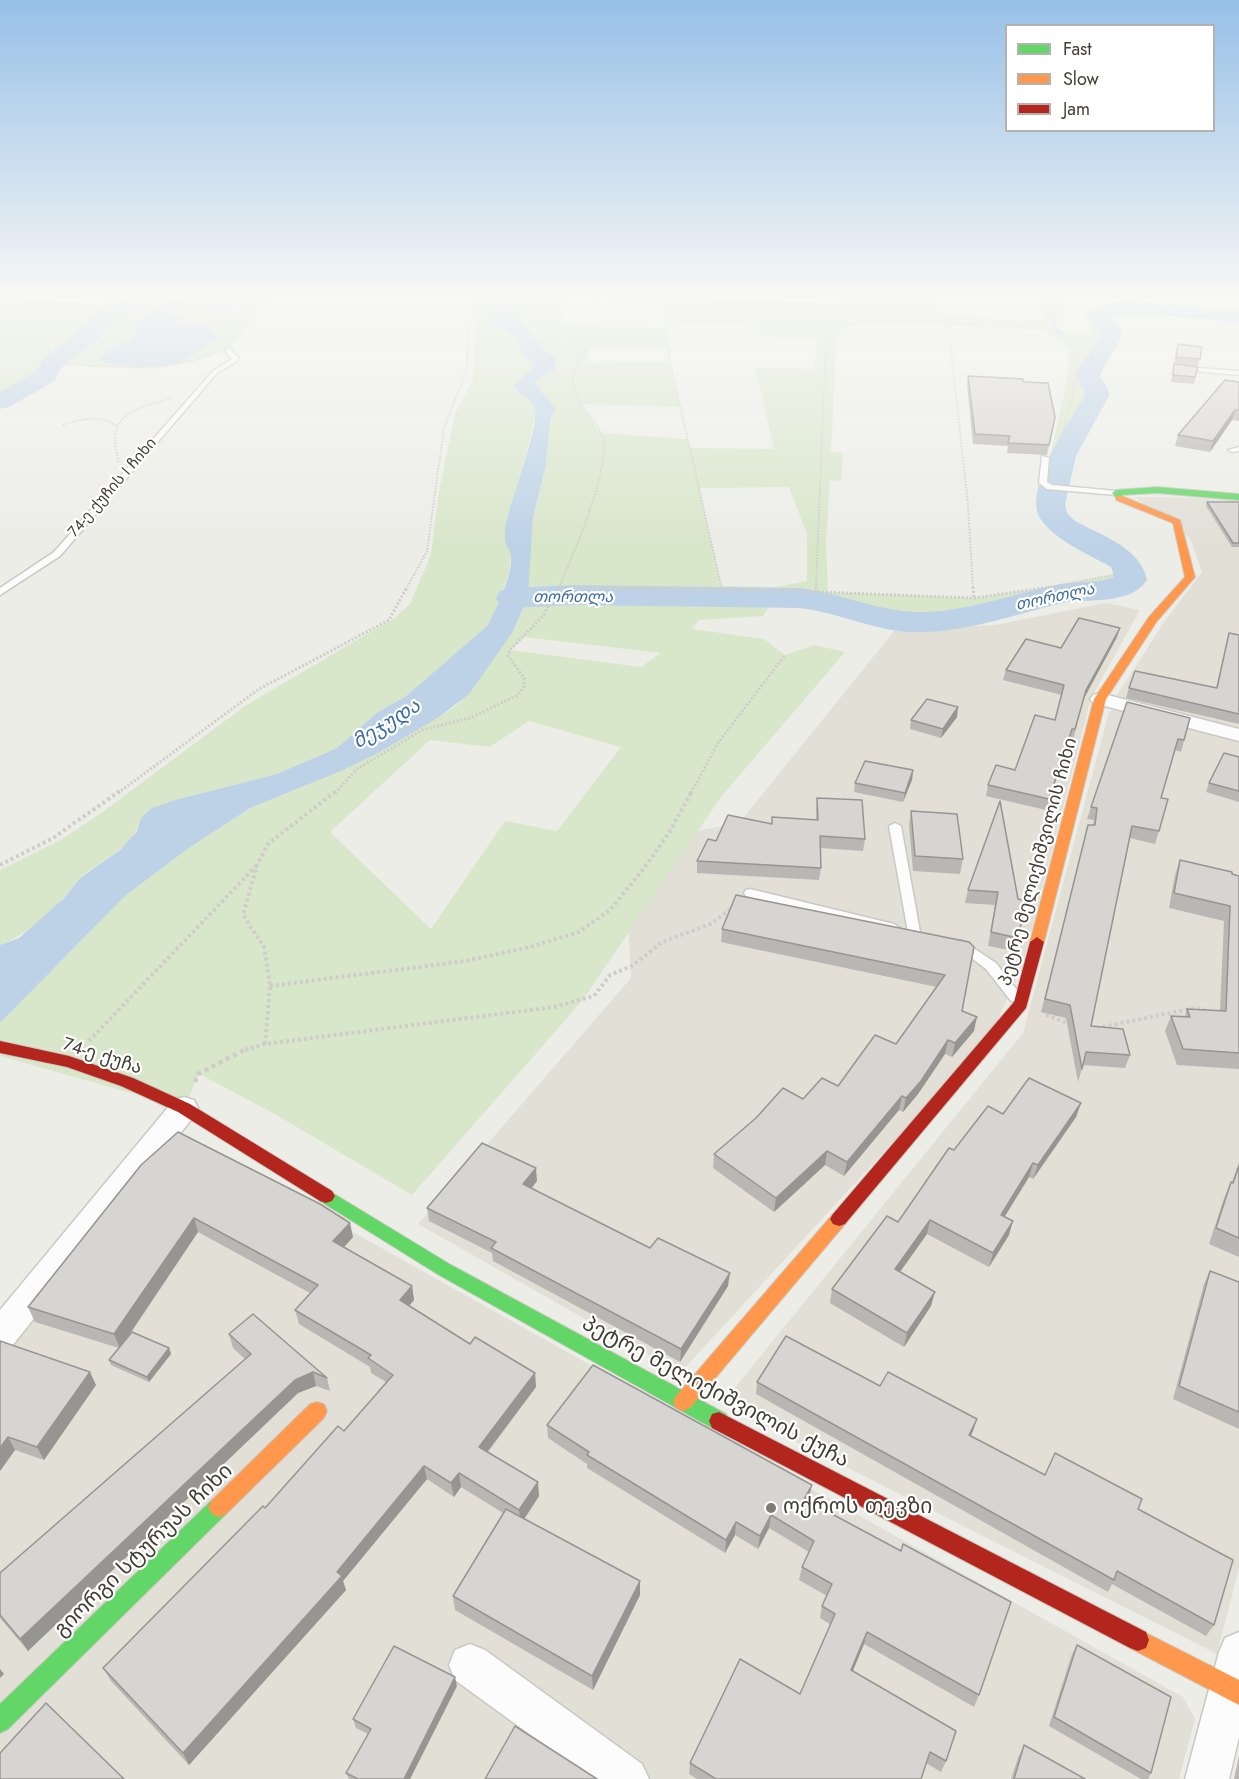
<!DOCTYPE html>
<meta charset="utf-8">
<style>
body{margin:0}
#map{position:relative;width:1239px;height:1779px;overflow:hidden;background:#edede8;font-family:Jost,sans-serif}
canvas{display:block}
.legend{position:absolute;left:1005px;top:24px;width:210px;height:108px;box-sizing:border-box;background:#fff;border:2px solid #b3b2ae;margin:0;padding:8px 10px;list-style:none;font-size:18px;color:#423e35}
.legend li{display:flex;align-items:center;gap:12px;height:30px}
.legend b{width:30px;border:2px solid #b3b2ae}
</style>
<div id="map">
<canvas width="1239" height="1779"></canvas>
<ul class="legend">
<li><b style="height:8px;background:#63d668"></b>Fast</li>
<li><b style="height:8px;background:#ff974d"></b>Slow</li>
<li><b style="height:8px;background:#b3261e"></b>Jam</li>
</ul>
</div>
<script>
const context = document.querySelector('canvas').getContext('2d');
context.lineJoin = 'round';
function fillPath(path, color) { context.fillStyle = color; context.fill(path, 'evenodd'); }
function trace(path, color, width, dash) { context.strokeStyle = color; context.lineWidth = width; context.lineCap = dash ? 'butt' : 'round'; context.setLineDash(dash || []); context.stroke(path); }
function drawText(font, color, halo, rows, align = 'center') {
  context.font = font + ' Jost,"Noto Sans Georgian",sans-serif'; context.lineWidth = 4.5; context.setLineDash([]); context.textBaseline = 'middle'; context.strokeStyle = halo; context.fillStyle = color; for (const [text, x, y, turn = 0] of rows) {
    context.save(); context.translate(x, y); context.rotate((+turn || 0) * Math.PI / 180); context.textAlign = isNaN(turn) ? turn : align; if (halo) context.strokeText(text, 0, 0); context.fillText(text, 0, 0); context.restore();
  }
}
fillPath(new Path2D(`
 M1135,497L1239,498V733L1123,703L1116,697L1164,622L1202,572L1190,538Z
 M1106,603L1140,610L1091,698L1023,964L989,1038L680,1373L418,1224L631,978L626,882L655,839L739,823L895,630L995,625Z
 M1119,708L1239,740V1568L1217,1654L743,1415L733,1390L1023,1033L1109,712Z
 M185,1138L1183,1697L1195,1719L1179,1779H0V1352Z`), '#e1dfd6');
fillPath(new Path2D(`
 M0,297L102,305L115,297H146L105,313L63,344L24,383L0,396Z
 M149,297H182C161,304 149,326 131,340C122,347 111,349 102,357C137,366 157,370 191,355C195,352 198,348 202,346C208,342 214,342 217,336L204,324L183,326L173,322L182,319L171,312L172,309C200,297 226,320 246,301L240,297H269L229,350L193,362L151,369L52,364L92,332L107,315Z
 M474,297H493L494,302L488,309L504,333L517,341L528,360L534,364L533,367L518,381L517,391L531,401L536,411L524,466L507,519L511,556L509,572L495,612L487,626L405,697L378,712L337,748L277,774L175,800L141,818C133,847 104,859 82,876C75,882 70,891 63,898C45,917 25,935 0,945V870L64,838L104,811L245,706L396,617L410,604L431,555L439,491L455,414L473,380Z
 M514,297H663L840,305V297H935L937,314L1003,321H1045L1038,297H1061L1065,310L1063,318L1057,319L1058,330L1060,331L1090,335L1085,312L1104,304L1239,311V322C1218,320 1125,306 1112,318L1124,332L1114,344H1106L1089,372L1088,378L1096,388L1097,396L1062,456L1050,504L1053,516L1064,527L1122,560L1129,569L1131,580L1124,585L1109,589L1058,594L1020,606L938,620L904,622L875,614L873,617L791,601L772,602L763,616L699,620L692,629L764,639L785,655L814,645L845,652L721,797L582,1001L412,1195L273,1113L199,1074L184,1108L0,1056V1023L125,896L186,850L250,808L341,771L439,717L457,705L512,633L525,604L533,517L546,465L550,420L554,415L536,383L538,379L550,373L555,358C536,343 516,322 514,297ZM561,298L662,300L665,324L757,326L760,337L818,339L814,369L755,368L774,449L690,448L687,439L600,433L581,404L680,407L670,362L585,363L590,347L667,346L666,328L562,325ZM880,322L1041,330L1069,348L1068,375L1049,463L1042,514L1052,524L1113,562L1118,574L1052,587L974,598L828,592L826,543L830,480L841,481L843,453L831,452L836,344L841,330L845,327ZM789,487L807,534V581L776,587L721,586L699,488ZM524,637L661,653L641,667L510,650ZM529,721L621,747L557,831L505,821L431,929L330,832L430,740L490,747Z`), '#d8e6ca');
fillPath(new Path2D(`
 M182,297H240L246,301C227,320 200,297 172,309L171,312L184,319L174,323L183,326L202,323L217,336L216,339C203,345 196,354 185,360C169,371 120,367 102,361V357L109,351L133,339L139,320L152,309Z
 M493,297H514C517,321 536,343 555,358L554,370L538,379L536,383C540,394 552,399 555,411L550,420L546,465L533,517L528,595L525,604L512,633L469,694L439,717L378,753L341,771L250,808L186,850L125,896L0,1023V945L19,938L63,899L80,878L120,850L137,831L141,818L152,808L175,800L277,774L337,748L378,712L405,697L487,626C496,611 513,573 511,556C511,552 507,548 506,544C504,535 505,525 508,516C513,496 539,426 535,409C532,397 519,396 514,386L533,367L534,364C522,356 523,350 516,340C508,329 493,330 486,315L494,302Z`), '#bdd2e7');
trace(new Path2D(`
 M1050,297L1053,304L1054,328L1061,333`), '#bdd2e7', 4);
fillPath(new Path2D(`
 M131,297H159L156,301L115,320L100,337L61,368L55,381L9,407L0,409V392L36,372L42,360L84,327L99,310Z
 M1128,302L1239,310V322L1147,315L1110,317L1122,331L1121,338L1101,372L1100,377L1108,388L1109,396L1076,456L1065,504L1067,513L1075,521C1101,535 1141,548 1147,580C1129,607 1085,597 1058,604C1010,616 960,634 910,632C872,630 837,612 799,608L574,605L512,608L500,605L496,598L500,591L512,588L574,585L799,588C835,592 867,607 903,611C955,617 1006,595 1057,585C1075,581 1094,584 1112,578L1114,576L1111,567C1088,554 1058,542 1042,521C1020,494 1069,421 1085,396L1084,389L1076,378L1077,372L1099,338L1100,332L1088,319C1089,303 1115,303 1128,302Z`), '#bdd2e7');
const lane = new Path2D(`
 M227,349H231L232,352L238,357L237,361L217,373L60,556L0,595V588L54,552L213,371L232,359L226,353Z
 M1183,367L1239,371V375L1181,370L1180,369Z
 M1239,447V451L1232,452L1228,450Z
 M1042,456L1049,458L1047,482L1052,485L1116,491L1120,493L1116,495L1047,489L1039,483Z
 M895,823L901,826L920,932L914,936L908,932L889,826Z
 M750,889L894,924L900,928L894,932L746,896L744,893L746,890Z
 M961,940L996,963L1021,995L1023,998L1021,1001H1011L986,969L957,947L955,944L957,941Z`);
const street = new Path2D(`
 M1100,693L1239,729V741L1093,703L1090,699L1093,695Z
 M184,1097L194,1100L198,1108L194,1116L12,1346L0,1350V1310L174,1100Z
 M1239,1632V1737L1229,1779H1185L1219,1652L1225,1638Z
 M470,1644L485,1650L642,1764L649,1779H591L455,1680L449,1665L455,1650Z`);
const fast = new Path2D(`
 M1157,487L1239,494V500L1157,493L1122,495L1123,498L1119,501L1112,493L1116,490Z
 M326,1189L451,1265L726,1414L729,1421L726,1428L719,1430L712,1428L439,1275L320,1201L317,1196L320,1191Z
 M219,1497L226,1500L230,1507L226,1514L8,1729L0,1733V1704L212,1500Z`);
const slow = new Path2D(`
 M1116,496H1122L1180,520L1195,577L1157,621L1106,699L1044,942L1037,947L1030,942L1094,699L1149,617L1185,577L1173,523L1116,500Z
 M839,1212L845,1214L848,1219L845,1224L690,1408L683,1411L676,1408L673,1402L676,1396L833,1214Z
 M317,1402L324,1404L327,1411L324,1418L226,1514L219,1517L212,1514L208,1507L212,1500L310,1404Z
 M1138,1629L1239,1680V1705L1130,1648L1127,1640L1130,1632Z`);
const jam = new Path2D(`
 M1037,937L1044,942L1026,1008L845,1224L839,1226L833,1224L830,1219L833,1214L1014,1002L1030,942Z
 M0,1041L69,1056L133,1078L190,1104L332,1191L335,1196L332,1201L326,1203L320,1201L178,1112L121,1086L67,1067L0,1053Z
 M719,1412L1146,1632L1149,1640L1146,1648L1138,1651L1130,1648L712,1428L709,1421L712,1414Z`);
trace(lane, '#c9c9c4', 3);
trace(street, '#c9c9c4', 3);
trace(fast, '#cccac0', 2);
trace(slow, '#cccac0', 2);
trace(jam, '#cccac0', 2);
trace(new Path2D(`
 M553,297L557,329L584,349C583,360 573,368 573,379C572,405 602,419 604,444C606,477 573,557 558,589
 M653,297L848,305L1022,322L1063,318L1065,310L1061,297
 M663,297L669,357L722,589
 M840,297L841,305
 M935,297L937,314
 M1206,297L1239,299
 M948,323L968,505L973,589
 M1040,327C1051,331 1066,334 1074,343C1087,359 1063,430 1058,450
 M236,339L269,297
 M52,364C107,367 158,371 211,355
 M63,425C82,418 99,415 117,426
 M119,462C104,415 133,409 172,398
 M561,587L666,589
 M406,589L427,551L444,428L467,368L469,297
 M816,589L826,338L834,328L878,320L1041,328
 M1039,589L1118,574`), '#cecdca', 2, [1.5, 1.5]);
trace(new Path2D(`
 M578,587L795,591L974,598L1050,587
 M721,587L722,590
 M973,587L974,598
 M816,592V587
 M118,793L259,689L389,620L407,587
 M335,793L357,769L422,730L470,718L516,696L524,687V678L508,656L510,650L543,616L559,587
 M691,793L718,743L785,655`), '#cecdca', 3, [2, 2]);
trace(new Path2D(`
 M0,865L53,838L120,791
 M270,986L465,961L530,947L579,932L611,909L645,867L670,831L692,791
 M1046,1015L1070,1024
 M1097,1028L1195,1008L1210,1011
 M89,1041L256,866
 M265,1044L270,986L264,947L243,915L257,865L268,844L336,791
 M245,1050L265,1044L554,1007L594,996L610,975L632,966L662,942L711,924L733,907`), '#cecdca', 4, [3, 3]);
trace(new Path2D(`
 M195,1082L198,1074L248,1048`), '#cecdca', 4.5, [4, 4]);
fillPath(lane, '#fcfcfc');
fillPath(street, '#fcfcfc');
fillPath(fast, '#63d668');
fillPath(slow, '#ff974d');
fillPath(jam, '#b3261e');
fillPath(new Path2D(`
 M1178,344L1202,347L1198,366L1174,364Z
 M1174,364L1198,367L1194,384L1171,382Z
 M968,376L1024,382L1055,417L1047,455L1007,453L1008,446L973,444L967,385Z
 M1239,382V421L1232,420L1210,452L1175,446L1178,435Z
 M1207,502H1239V547H1232L1206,506Z
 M1229,633L1239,635V724L1126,698L1129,688H1216Z
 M1117,637L1083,700L1073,740L1069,739L1046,810L986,796L988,785L1015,770L1055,720L1062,695L1003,680L1006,670L1061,648Z
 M957,717L941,738L910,729L911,720Z
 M1190,718L1181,752L1175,750L1161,798L1159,831L1155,844L1130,838L1091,1026L1130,1055L1125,1068L1083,1065L1078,1082L1066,1018L1041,1012L1088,825H1093L1094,820L1087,819L1091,807Z
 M1239,757V802L1206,792L1209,783Z
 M913,770L912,780L903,802L854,792L855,783Z
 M817,798L865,839L863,851L820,848L821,868L819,880L697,873V861L771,824L816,820V810Z
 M1000,801L1018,938L1015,951L988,946L995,905L965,903L968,890Z
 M911,811L963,859L960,874L913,871L909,825Z
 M1180,860L1239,876V1069L1177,1065L1165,1031L1171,1016H1185L1187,1009L1220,1011L1224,921L1169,908L1175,875Z
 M722,929L969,942L962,1011L974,1031L952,1057L945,1054L918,1094L903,1112L899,1110L844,1176L825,1165L774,1212L713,1168L714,1154L803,1099L838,1086L896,1044L937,987L721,942Z
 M1081,1103L1076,1117L1033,1179L1029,1177L1005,1216L1009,1235L989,1267L927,1234L900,1272L931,1306L904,1347L830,1303L832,1289L898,1222L954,1150L1003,1114Z
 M1239,1162V1257L1209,1244L1224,1198L1231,1182H1232Z
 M141,1165L353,1237L344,1247L412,1286L414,1300L409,1306L470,1344L535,1373L536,1387L488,1452L539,1496L524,1519L640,1581V1595L593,1690L455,1610L453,1596L503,1513L461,1487L454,1497L427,1479L343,1581L346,1590L189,1765L111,1681L103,1668L265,1508L344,1431L386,1382L371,1373L370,1367L299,1324L295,1310L310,1293L198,1232L129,1336L169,1348L171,1354L149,1382L111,1365L109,1360L119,1348L35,1322L28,1307Z
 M537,1181L531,1188L650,1248L728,1286L680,1362L493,1261L492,1253L429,1221L427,1208Z
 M1210,1271L1239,1282V1429L1173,1399L1204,1284Z
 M229,1334L327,1378L330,1391L316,1386L298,1393L28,1651L0,1618V1573L245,1359L233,1348Z
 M0,1341L96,1385L44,1460L15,1450L0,1471Z
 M757,1382L880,1386L977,1419L971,1436L1045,1475L1138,1509L1214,1625L1206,1636L1112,1584L1108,1592L756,1394Z
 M547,1425L809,1498L808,1501L979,1695L974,1707L864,1644L853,1671L946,1761L941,1772L926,1763L921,1779H697L689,1774L690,1763L800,1694L831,1625L820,1618L822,1606L827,1596L799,1580L802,1567L809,1552L769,1528L758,1549L735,1535L725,1553L587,1468V1464L548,1438Z
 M1077,1645L1151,1773L1148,1779H1141L1049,1726L1072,1654Z
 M457,1686L410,1779H349L346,1773L368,1734L356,1728L353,1719Z
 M1024,1745L1085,1779H1011L1018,1758Z
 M1239,1756V1779H1234Z`), '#b9b7b4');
fillPath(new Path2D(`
 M1235,410L1232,420L1210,452L1213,441Z
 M1120,628L1117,637L1083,700L1073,740L1086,690Z
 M958,707L957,717L941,738L943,729Z
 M1072,729L1069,739L1046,810L1049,799Z
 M913,770L912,780L903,802L905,793Z
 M977,1017L974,1031L952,1057L955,1043Z
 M948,1040L945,1054L918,1094L903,1112L906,1098Z
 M902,1096L899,1110L844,1176L847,1162Z
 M1081,1103L1076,1117L1033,1179L1038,1165Z
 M827,1151L825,1165L774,1212L776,1198Z
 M1033,1163L1029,1177L997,1229L1001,1215Z
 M536,1168L537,1181L524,1198L523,1184Z
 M194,1218L198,1232L120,1348L114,1334Z
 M930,1220L927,1234L892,1283L895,1269Z
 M1013,1221L1009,1235L989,1267L993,1253Z
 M350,1223L353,1237L336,1256L333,1241Z
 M730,1273L728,1286L680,1362L681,1349Z
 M412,1286L414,1300L402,1314L400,1300Z
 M935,1292L931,1306L904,1347L907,1333Z
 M169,1348L171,1354L149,1382L147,1377Z
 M90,1372L96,1385L44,1460L37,1447Z
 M313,1372L316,1386L298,1393L28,1651L20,1639L295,1380Z
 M535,1373L536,1387L481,1460L479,1447Z
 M977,1419L973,1431L965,1447L969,1435Z
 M8,1437L15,1450L0,1471V1448Z
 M424,1466L427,1479L343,1581L346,1590L189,1765L183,1753L337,1572Z
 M459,1473L461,1487L454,1497L451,1483Z
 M538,1482L539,1496L521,1524L519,1510Z
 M812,1485L809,1498L802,1512L804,1499Z
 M771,1515L769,1528L758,1549L760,1536Z
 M736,1522L735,1535L725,1553L726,1540Z
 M640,1581V1595L593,1690L592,1676Z
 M867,1632L864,1644L848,1682L851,1670Z
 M0,1669L4,1674L0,1678Z
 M455,1677L457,1686L410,1779H404Z`), '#969592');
const building = new Path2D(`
 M1178,344L1202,347L1200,359L1176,357Z
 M1174,364L1198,367L1195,377L1173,375Z
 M968,376L1023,379L1024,382L1048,383L1055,417L1049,445L1008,443L1010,436L975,434Z
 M1225,380L1239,382V410H1235L1213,441L1178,435Z
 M1207,502H1239V543H1233Z
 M1079,618L1120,628L1086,690L1075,729H1072L1049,799L988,785L996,765L1015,770L1035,715L1055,720L1064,685L1006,670L1026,639L1061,648Z
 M1229,633L1239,635V714L1129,688L1135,671L1217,688Z
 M927,699L958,707L943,729L911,720Z
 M1127,702L1190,718L1184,740L1178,739L1161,798L1168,799L1159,831L1132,826L1091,1026L1123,1029L1130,1055L1086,1052L1082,1069L1070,1005L1045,999L1088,825H1095L1097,808L1091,807Z
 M1224,753L1239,757V791L1209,783Z
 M865,761L913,770L905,793L855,783Z
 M817,798L862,800L865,839L820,836L821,868L697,861L708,839L716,841L728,815L772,824V817L818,820Z
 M1000,801L1018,899L1026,901L1018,938L991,932L998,892L968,890Z
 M911,811L957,814L963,859L915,856Z
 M1180,860L1232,872V874L1239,876V1053L1183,1049L1171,1016L1190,1017L1187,1009L1226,1011L1230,906L1174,893Z
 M736,895L969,942L974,947L962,1011L977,1017L955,1043L948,1040L921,1081L906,1098L902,1096L847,1162L827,1151L776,1198L714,1154L756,1118L783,1088L803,1099L822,1078L838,1086L875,1035L896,1044L945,975L722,929Z
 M1029,1078L1081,1103L1038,1165L1033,1163L1001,1215L1013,1221L993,1253L930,1220L895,1269L935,1292L907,1333L832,1289L887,1216L898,1222L949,1148L954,1150L988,1106L1003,1114Z
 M178,1132L320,1204L350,1223L333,1241L412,1286L400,1300L470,1344L475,1337L535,1373L479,1447L538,1482L519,1510L459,1473L451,1483L424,1466L337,1572L342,1576L183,1753L103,1668L263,1506L265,1508L338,1426L344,1431L393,1375L368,1358L371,1355L295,1310L318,1285L194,1218L114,1334L28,1307L141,1165Z
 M482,1143L536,1168L523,1184L650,1248L658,1238L730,1273L681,1349L491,1248L496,1242L427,1208Z
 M1239,1166V1238L1216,1228L1231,1182L1233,1183Z
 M1210,1271L1239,1282V1412L1179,1386Z
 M253,1314L327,1378L313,1372L295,1380L20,1639L0,1615V1573L251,1354L229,1334Z
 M132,1332L169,1348L147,1377L109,1360Z
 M786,1336L880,1386L888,1372L977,1419L969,1435L1045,1475L1055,1453L1142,1499L1138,1509L1233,1560L1214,1625L1117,1571L1114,1580L757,1382Z
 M0,1341L90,1372L37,1447L8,1437L0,1448Z
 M593,1365L812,1485L804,1499L901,1551L903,1544L1011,1602L979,1695L867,1632L851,1670L956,1731L946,1761L930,1752L921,1779H716L690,1763L740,1659L800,1694L835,1614L822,1606L832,1584L802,1567L814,1541L771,1515L760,1536L736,1522L726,1540L587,1455L589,1452L547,1425Z
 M506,1509L640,1581L592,1676L453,1596Z
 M1077,1645L1171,1697L1151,1773L1054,1717Z
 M394,1646L455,1677L404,1779H358L346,1773L371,1729L353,1719Z
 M46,1703L124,1779H0V1753Z
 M515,1726L597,1779H485Z
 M1024,1745L1085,1779H1014Z`);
fillPath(building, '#d7d5d1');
trace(building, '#969592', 1.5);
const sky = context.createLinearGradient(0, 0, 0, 546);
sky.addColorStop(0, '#97c0e8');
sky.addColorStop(0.54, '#f7f7f5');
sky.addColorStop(1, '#f7f7f500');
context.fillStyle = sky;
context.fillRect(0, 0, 1239, 546);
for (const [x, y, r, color] of [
 [771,1508,6,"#7e7b74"]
]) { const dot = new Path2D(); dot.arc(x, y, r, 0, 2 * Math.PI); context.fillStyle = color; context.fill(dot); trace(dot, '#fff', 2); }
drawText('15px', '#423e35', '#fff', [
 ["74-ე ქუჩის I ჩიხი",113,488,-49]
]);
drawText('italic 16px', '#3c6ca0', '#fff', [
 ["თორთლა",573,598],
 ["თორთლა",1055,598,-12]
]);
drawText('18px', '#423e35', '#fff', [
 ["პეტრე მელიქიშვილის ჩიხი",1039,862,-75],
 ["74-ე ქუჩა",102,1057,18]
]);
drawText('italic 20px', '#3c6ca0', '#fff', [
 ["მეჯუდა",387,725,-32]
]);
drawText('21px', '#423e35', '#fff', [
 ["პეტრე მელიქიშვილის ქუჩა",715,1393,28],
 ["გიორგი სტურუას ჩიხი",144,1551,-44]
]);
drawText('21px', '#423e35', '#fff', [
 ["ოქროს თევზი",783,1508]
], 'left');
</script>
